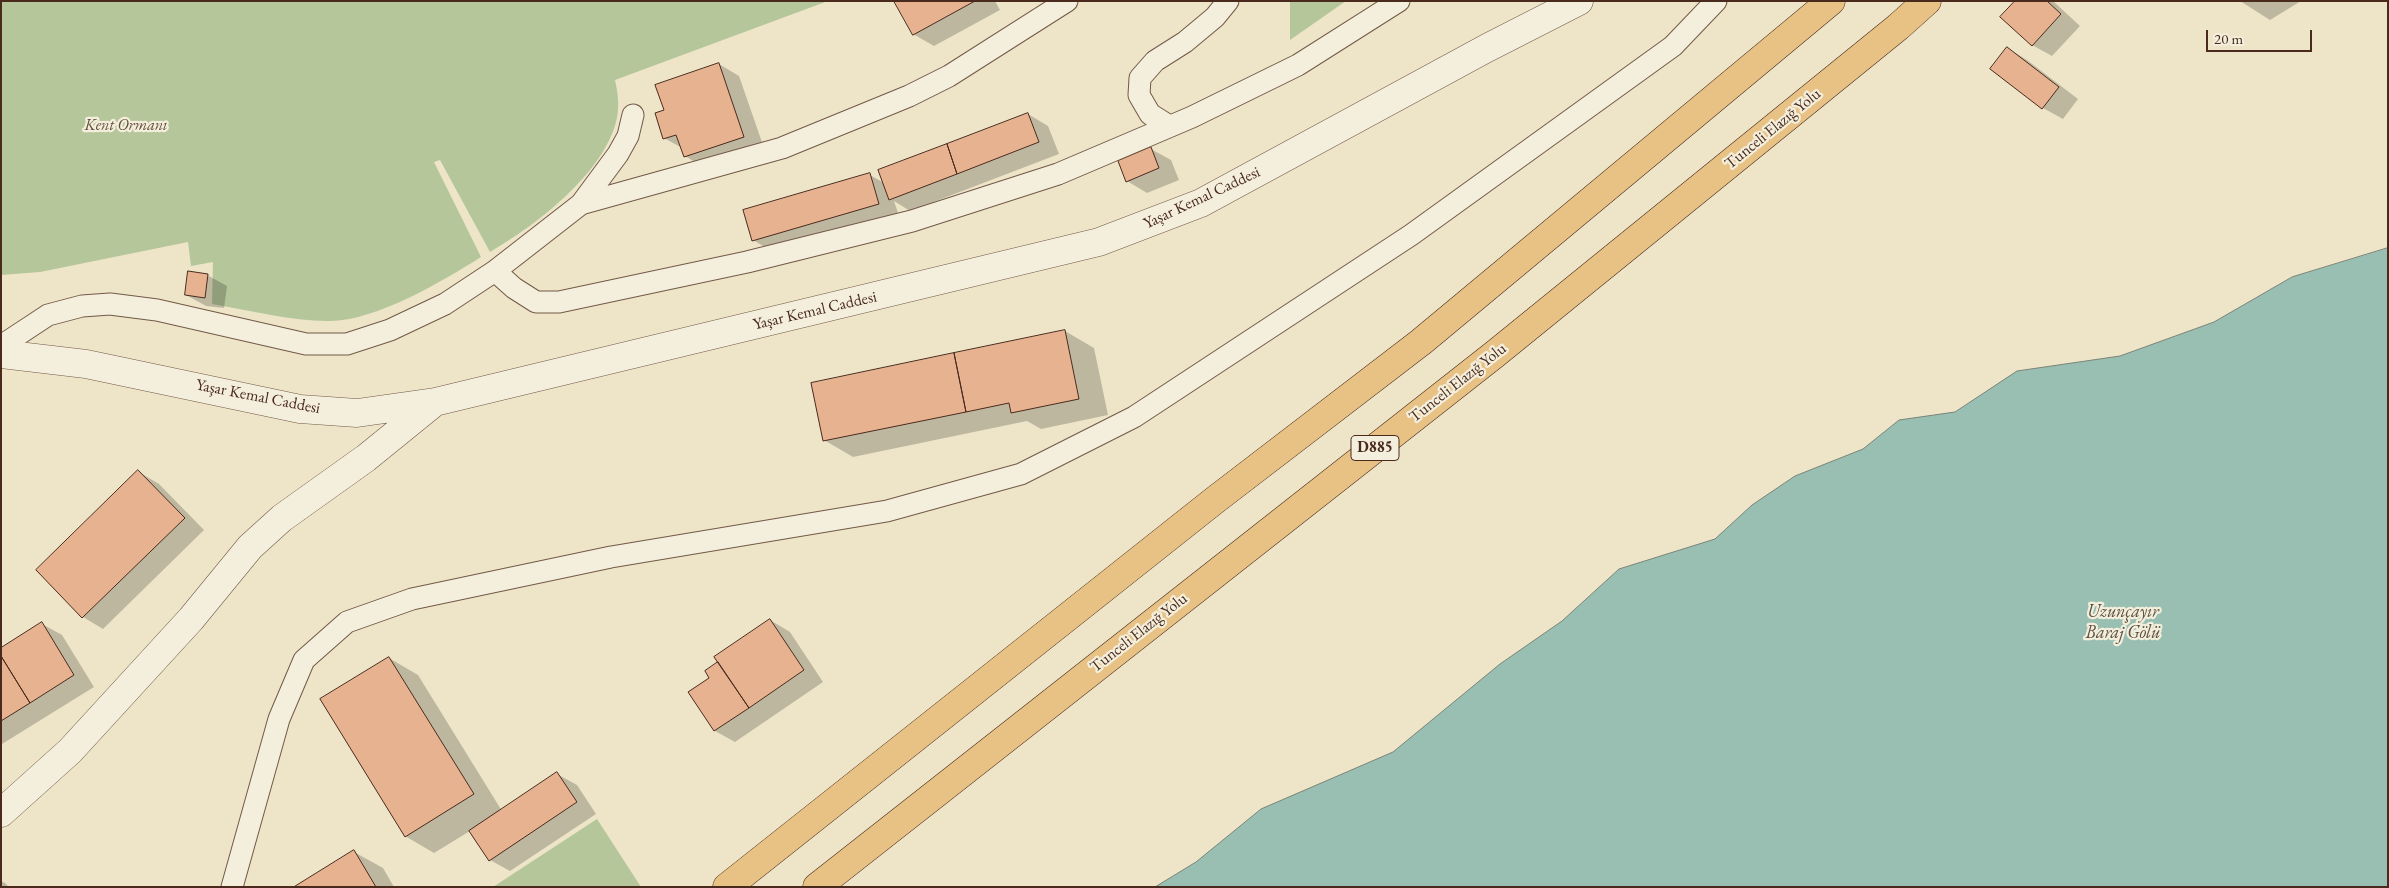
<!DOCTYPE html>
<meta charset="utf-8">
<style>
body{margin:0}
#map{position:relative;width:2389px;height:888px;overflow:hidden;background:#eee5c9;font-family:"EB Garamond",serif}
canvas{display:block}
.frame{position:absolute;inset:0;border:2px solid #492a1c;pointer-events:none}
.scale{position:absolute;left:2206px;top:30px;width:106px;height:22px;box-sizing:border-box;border:2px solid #492a1c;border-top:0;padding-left:6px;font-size:15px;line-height:18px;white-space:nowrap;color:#492a1c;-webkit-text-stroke:4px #f4eedc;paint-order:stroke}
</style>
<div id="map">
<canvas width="2389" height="888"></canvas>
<div class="frame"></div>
<div class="scale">20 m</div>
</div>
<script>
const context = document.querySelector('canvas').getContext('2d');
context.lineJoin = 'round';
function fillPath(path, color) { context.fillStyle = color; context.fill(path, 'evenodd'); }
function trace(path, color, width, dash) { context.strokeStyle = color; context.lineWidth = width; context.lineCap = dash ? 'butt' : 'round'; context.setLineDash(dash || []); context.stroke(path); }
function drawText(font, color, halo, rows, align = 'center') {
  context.font = font + ' "EB Garamond",serif'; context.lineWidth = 4.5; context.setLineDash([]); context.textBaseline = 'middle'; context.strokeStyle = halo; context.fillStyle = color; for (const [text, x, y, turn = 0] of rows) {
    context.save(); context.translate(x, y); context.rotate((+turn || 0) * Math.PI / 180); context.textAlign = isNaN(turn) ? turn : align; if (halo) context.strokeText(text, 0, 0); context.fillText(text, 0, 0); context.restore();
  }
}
fillPath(new Path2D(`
 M1,1H828L615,80C618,94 620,107 616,122C602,175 535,226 490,252L440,160L434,162L481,257C443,281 374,322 328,321C290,321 249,310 212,304L213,262L191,266L188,242L40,272L1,275Z
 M1290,1H1346L1290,40Z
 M597,819L641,887H493Z`), '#b4c69a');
const water = new Path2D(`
 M2388,248V887H1155L1196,862L1261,809L1393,752L1500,664L1562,621L1619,569L1715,539L1752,505L1795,476L1863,449L1899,420L1955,412L2017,371L2120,356L2214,322L2292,277Z`);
fillPath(water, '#99bfb3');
trace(water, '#798377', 1);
fillPath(new Path2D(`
 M895,1H995L1000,10L934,46L913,34Z
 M2016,1H2053L2080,26L2052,56L2032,45Z
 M2240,1H2301L2270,20Z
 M2007,48L2027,60L2078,99L2063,119L2043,108Z
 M719,64L739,76L764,148L705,168L685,156L682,148L664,138L665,111Z
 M1028,114L1048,126L1059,154L910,211L894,201L899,216L773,252L753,240L870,175L884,183Z
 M1151,149L1171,160L1179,180L1147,193L1127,181Z
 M207,275L227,286L224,308L206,306L186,295Z
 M1065,331L1094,348L1108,415L1041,429L1027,421L853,457L824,440Z
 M139,472L159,484L204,530L103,629L83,617L38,570Z
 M770,620L790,632L823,682L735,742L715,731L690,692L711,678Z
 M42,624L62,635L94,687L2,744L1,655Z
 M389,658L418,675L502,811L557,774L577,785L596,814L510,871L490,860L470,831L434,853L405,836Z
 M354,852L383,868L394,887H296Z
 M1,881L5,883L9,887H1Z`), '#0003');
const building = new Path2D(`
 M894,1H975L913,35Z
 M2015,1H2047L2061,14L2032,46L2000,17Z
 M2007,47L2059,87L2042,109L1990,69Z
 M719,63L744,137L684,157L676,135L663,139L655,113L664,110L655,85Z
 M1028,113L1039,142L957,174L947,144Z
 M947,144L957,174L889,200L878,170Z
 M1151,147L1159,168L1126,182L1118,161Z
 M870,173L879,204L752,241L743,210Z
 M188,271L208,274L205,298L185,295Z
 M1065,330L1079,399L1011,413L1009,403L966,412L954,353Z
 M954,353L966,412L823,441L811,383Z
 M138,470L185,518L82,618L36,570Z
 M770,619L804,670L749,708L714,657Z
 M42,622L74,675L30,703L1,656V648Z
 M1,656L30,703L1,721Z
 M389,657L474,794L405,837L320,699Z
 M718,662L749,708L714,731L688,692L709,678L705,671Z
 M557,772L577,802L489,861L469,831Z
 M354,850L376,887H294Z`);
fillPath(building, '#e7b290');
trace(building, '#492a1c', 1);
const lane = new Path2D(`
 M1169,126L1150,114L1139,95L1140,78L1155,61L1185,42L1215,17L1228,1
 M581,204L782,148L909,96L949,76L1067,1
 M495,271L514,288L536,302H559L747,262L912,221L1058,174L1192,117L1298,65L1399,1
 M1,346L48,315L82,306L110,304L157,310L306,344H347L390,330L445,304L495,271L581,204L618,154L628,136L633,115
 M232,887L279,719L304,660L347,622L412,599L611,557L887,511L1021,474L1134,417L1411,235L1673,46L1716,1`);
const street = new Path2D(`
 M1,354L86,364L300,409L357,413L435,402L1099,242L1201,203L1487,48L1579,1
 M1,813L70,751L191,619L250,547L282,518L366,458L435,402`);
const primary = new Path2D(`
 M727,887L1215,500L1421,342L1831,1
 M817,887L1495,354L1898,27L1927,1`);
trace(lane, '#725947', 23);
trace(street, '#725947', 29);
trace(primary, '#492a1c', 29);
trace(lane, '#f4eedc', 21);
trace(street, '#f4eedc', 28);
trace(primary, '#e7c284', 28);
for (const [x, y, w] of [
 [1375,448,48]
]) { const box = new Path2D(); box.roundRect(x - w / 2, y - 12.5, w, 25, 4); context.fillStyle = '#f4eedc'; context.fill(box); trace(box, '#492a1c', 1); }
drawText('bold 15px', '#492a1c', null, [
 ["D885",1375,448]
]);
drawText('italic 16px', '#64513c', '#f4eedc', [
 ["Kent Ormanı",126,126]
]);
drawText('16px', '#492a1c', '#f4eedc', [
 ["Tunceli Elazığ Yolu",1773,129,-39],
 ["Yaşar Kemal Caddesi",1202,198,-25],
 ["Yaşar Kemal Caddesi",815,311,-13],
 ["Tunceli Elazığ Yolu",1458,383,-38],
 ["Yaşar Kemal Caddesi",258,397,11],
 ["Tunceli Elazığ Yolu",1139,633,-38]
]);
drawText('italic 18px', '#5d4f42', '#f4eedc', [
 ["Uzunçayır",2123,612],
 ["Baraj Gölü",2123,633]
]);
</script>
